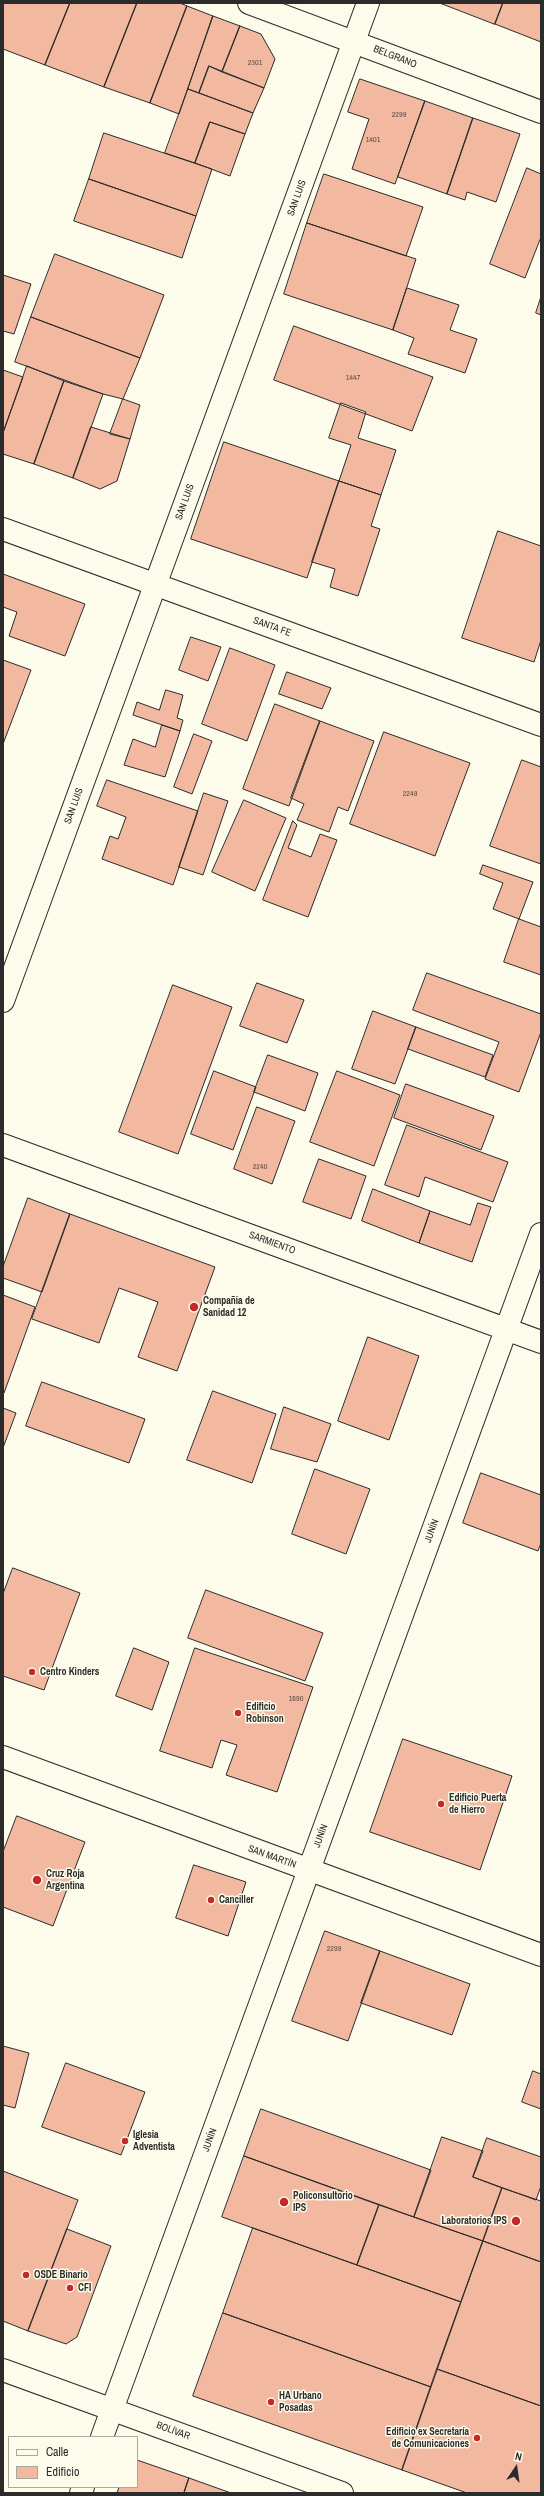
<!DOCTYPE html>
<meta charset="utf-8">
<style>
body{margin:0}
#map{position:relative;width:544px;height:2496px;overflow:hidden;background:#fdfbea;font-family:"Archivo Narrow",sans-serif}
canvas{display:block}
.frame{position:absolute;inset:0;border:4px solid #2b2b2b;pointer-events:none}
.legend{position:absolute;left:8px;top:2436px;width:130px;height:52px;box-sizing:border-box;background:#fdfbea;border:1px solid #a9a89e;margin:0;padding:5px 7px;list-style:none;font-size:12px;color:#2b2b2b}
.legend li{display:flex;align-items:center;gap:8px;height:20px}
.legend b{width:20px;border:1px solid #a9a89e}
.north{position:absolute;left:496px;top:2448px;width:40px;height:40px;-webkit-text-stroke:3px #fdfbea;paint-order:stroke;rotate:13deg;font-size:11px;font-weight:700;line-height:16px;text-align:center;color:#2b2b2b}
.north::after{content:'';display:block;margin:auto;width:14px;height:18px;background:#2b2b2b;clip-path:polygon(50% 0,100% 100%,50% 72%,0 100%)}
</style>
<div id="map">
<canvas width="544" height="2496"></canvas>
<div class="frame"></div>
<ul class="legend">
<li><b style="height:5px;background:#fdfbea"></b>Calle</li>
<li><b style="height:11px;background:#f2b8a0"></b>Edificio</li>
</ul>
<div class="north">N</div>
</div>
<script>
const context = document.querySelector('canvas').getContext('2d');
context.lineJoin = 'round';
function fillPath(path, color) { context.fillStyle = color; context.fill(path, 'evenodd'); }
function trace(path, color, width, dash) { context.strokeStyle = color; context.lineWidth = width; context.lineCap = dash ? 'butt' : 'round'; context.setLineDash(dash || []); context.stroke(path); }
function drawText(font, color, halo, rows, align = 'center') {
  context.font = font + ' "Archivo Narrow",sans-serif'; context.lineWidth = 3; context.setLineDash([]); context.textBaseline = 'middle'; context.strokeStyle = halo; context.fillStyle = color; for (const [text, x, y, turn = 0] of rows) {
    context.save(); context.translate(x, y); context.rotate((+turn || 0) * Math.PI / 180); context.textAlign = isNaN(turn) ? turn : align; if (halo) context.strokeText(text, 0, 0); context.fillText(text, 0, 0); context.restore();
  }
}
const building = new Path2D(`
 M3,3H70L45,65L3,49Z
 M70,3H137L104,87L45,65Z
 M137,3H180L187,6L150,103L104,87Z
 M440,3H503L495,24Z
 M503,3H541V42L495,24Z
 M187,6L213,16L179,114L150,103Z
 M213,16L240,26L222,72L209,66L199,93L188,89Z
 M240,26L261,34L275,59L264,88L222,72Z
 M209,66L264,88L253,113L199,93Z
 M360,79L425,101L395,184L352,169L369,119L348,112Z
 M188,89L253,113L245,134L210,122L195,163L165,153Z
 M425,101L473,118L447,194L398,177Z
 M473,118L520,134L496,202L467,192L465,200L447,194Z
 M210,122L245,134L230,176L195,163Z
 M104,133L212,169L196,216L89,179Z
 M527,168L541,174V237L525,278L490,264Z
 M324,174L423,207L406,256L307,223Z
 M89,179L196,216L182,258L74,221Z
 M307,223L416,259L393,330L284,294Z
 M55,254L164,295L140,358L31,317Z
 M3,275L31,284L14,334L3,331Z
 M407,288L459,305L450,330L477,339L465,373L408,354L414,338L393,330Z
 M541,297V315L536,313Z
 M31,317L140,358L123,399L103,394L15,362Z
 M294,326L433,377L412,431L274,380Z
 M27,366L64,381L34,464L3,454V433Z
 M3,370L23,377L3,433Z
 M64,381L103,394L73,478L34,464Z
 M123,399L140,405L130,439L110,434Z
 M341,403L366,412L358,438L396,450L381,495L339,481L351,445L329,438Z
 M91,427L130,439L117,481L100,489L73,478Z
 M224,442L339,481L307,578L191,539Z
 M339,481L381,495L371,526L380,529L358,596L330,587L335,569L312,562Z
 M498,531L541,546V640L534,662L462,638Z
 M3,574L85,604L65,656L9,636L17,612L3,607Z
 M191,637L221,647L208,681L179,670Z
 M230,648L275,665L247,741L202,724Z
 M3,660L31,670L3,744Z
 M287,672L331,688L322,709L279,694Z
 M166,690L183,695L177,718L183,720L180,731L133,715L137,702L159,710Z
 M275,704L320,721L289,806L243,789Z
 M320,721L374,741L348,811L338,807L329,832L297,820L304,804L291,798Z
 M162,725L180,731L165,777L124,765L133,739L155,747Z
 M384,732L470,763L435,856L350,824Z
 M194,734L212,741L192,794L174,787Z
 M522,760L541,767V864L490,846Z
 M107,780L198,811L173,885L102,859L110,836L118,839L126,817L97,806Z
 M204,793L228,801L203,875L179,867Z
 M244,800L286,818L255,891L212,872Z
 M293,821L297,825L288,848L311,857L320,834L337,840L308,917L263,900Z
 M483,865L533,882L519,919L493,909L503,883L480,874Z
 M519,919L541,927V975L504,962Z
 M427,973L541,1014V1032L519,1092L485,1079L499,1042L413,1010Z
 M257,983L304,1000L287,1043L240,1026Z
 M173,985L232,1007L178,1154L119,1132Z
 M373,1011L416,1027L395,1084L352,1069Z
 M416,1027L493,1055L485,1077L408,1049Z
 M268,1055L318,1073L305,1111L254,1092Z
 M214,1071L256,1087L233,1150L191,1134Z
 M337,1071L400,1095L374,1166L310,1142Z
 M406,1084L494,1116L481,1150L394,1118Z
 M257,1107L295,1121L272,1184L234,1169Z
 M407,1125L508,1162L493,1202L425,1177L419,1197L385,1185Z
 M319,1159L366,1176L351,1219L303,1202Z
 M373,1189L430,1211L419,1243L362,1221Z
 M28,1198L70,1214L42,1292L3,1278V1267Z
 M478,1203L491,1207L472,1262L419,1243L430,1211L470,1225Z
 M70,1214L215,1267L177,1371L138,1357L158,1302L119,1288L99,1343L32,1319Z
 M3,1295L35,1307L4,1393L3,1392Z
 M368,1337L419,1356L389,1440L338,1421Z
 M42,1382L145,1419L129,1463L26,1426Z
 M213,1391L276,1414L252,1483L187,1460Z
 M284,1407L331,1424L317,1462L271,1449Z
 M3,1408L16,1413L3,1448Z
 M315,1469L370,1489L346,1554L292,1534Z
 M481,1473L541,1495V1543L538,1551L463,1523Z
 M13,1568L80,1593L44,1690L3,1676V1594Z
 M206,1590L323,1633L305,1681L188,1638Z
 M134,1648L169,1662L152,1710L116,1696Z
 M195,1648L313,1687L277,1792L226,1775L237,1745L221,1740L212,1768L160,1751Z
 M403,1739L512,1776L480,1870L370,1832Z
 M17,1816L85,1842L53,1926L3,1907V1852Z
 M194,1865L246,1882L228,1936L176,1918Z
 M325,1931L380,1951L348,2041L292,2021Z
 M380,1951L470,1984L452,2035L361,2003Z
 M3,2046L29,2053L15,2108L3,2105Z
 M66,2063L145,2092L121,2155L42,2127Z
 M533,2071L541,2074V2109L522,2102Z
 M261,2109L431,2170L414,2217L244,2156Z
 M442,2137L483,2151L473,2177L502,2188L483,2241L414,2217Z
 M487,2138L541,2157V2186L536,2200L473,2177Z
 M244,2156L379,2205L357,2265L222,2217Z
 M3,2171L78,2200L28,2331L3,2321Z
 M502,2188L541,2201V2262L483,2241Z
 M379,2205L483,2241L461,2302L357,2265Z
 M253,2228L461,2302L431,2387L223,2313Z
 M67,2229L111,2246L77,2337L66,2344L28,2331Z
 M483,2241L541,2262V2406L437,2369Z
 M223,2313L431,2387L402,2470L193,2396Z
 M437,2369L541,2406V2493H467L402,2470Z
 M137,2460L189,2478L184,2493H117L119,2487H137Z
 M189,2478L231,2493H184Z`);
fillPath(building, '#f2b8a0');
trace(building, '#2b2b2b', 1);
const minor = new Path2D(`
 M249,3L541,112
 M3,529L541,725
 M3,1001L368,3
 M3,1145L541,1342
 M3,1757L541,1955
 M3,2370L342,2493
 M102,2437L541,1234
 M81,2493L83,2487`);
trace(minor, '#2b2b2b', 24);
trace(minor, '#fdfbea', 22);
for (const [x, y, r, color] of [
 [194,1307,5,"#c62828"],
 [32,1672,4,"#c62828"],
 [238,1713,4,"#c62828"],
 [441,1804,4,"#c62828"],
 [37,1880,5,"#c62828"],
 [211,1900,4,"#c62828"],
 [125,2141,4,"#c62828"],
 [284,2202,5,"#c62828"],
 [516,2221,5,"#c62828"],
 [26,2275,4,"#c62828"],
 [70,2288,4,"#c62828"],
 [271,2402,4,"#c62828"],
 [477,2438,4,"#c62828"]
]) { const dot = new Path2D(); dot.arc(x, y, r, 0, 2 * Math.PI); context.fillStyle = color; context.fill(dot); trace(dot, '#fdfbea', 1.5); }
drawText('8px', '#5d4e48', null, [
 ["2301",255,63],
 ["2299",399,115],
 ["1401",373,140],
 ["1447",353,378],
 ["2249",410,794],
 ["2240",260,1167],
 ["1690",296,1699],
 ["2299",334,1949]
]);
drawText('10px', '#2b2b2b', '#fdfbea', [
 ["BELGRANO",395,57,21],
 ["SAN LUIS",297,198,-70],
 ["SAN LUIS",185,502,-70],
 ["SANTA FE",272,627,20],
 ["SAN LUIS",74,806,-70],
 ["SARMIENTO",272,1243,20],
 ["JUNÍN",432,1531,-70],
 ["JUNÍN",321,1836,-70],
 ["SAN MARTÍN",272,1857,20],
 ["JUNÍN",210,2140,-70],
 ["BOLÍVAR",173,2431,20]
]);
drawText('bold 10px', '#2b2b2b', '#fdfbea', [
 ["Compañia de",203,1301],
 ["Sanidad 12",203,1313],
 ["Centro Kinders",40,1672],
 ["Edificio",246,1707],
 ["Robinson",246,1719],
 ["Edificio Puerta",449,1798],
 ["de Hierro",449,1810],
 ["Cruz Roja",46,1874],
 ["Argentina",46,1886],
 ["Canciller",219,1900],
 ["Iglesia",133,2135],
 ["Adventista",133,2147],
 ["Policonsultorio",293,2196],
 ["IPS",293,2208],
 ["Laboratorios IPS",507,2221,"right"],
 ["OSDE Binario",34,2275],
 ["CFI",78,2288],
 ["HA Urbano",279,2396],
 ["Posadas",279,2408],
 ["Edificio ex Secretaría",469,2432,"right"],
 ["de Comunicaciones",469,2444,"right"]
], 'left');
</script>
